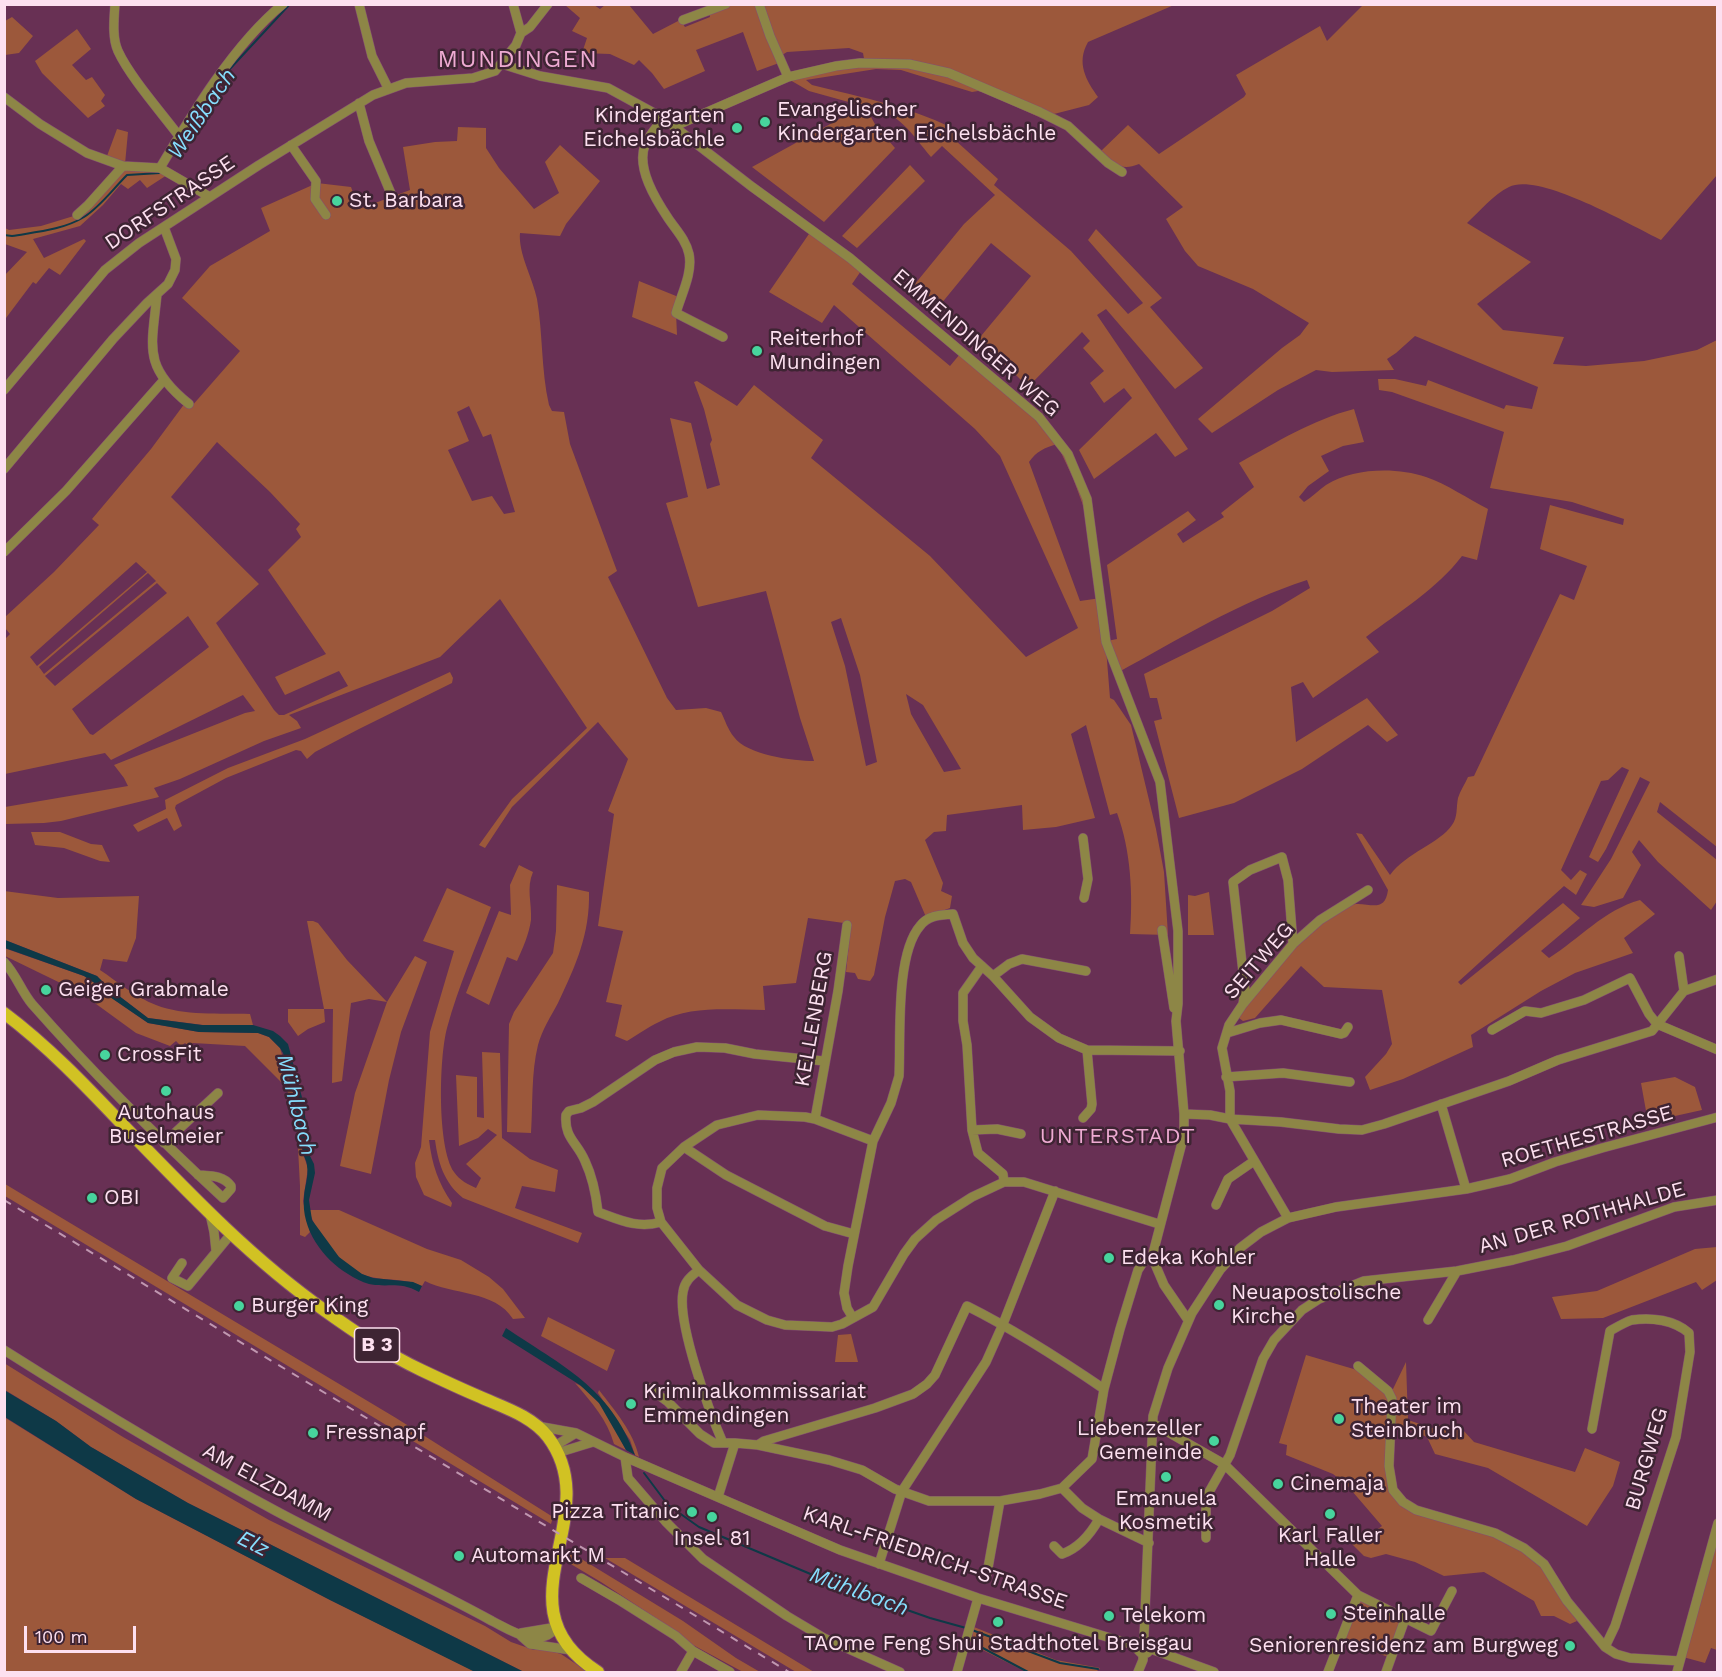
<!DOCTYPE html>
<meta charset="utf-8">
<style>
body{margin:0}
#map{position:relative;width:1722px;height:1677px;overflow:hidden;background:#683054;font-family:"Work Sans",sans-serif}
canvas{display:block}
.frame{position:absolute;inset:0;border:6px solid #fde0f0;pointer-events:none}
.scale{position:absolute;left:24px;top:1626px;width:112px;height:27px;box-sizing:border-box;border:3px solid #fde0f0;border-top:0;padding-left:8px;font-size:18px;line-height:21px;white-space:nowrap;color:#fde0f0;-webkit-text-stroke:4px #3e2433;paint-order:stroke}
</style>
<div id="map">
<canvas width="1722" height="1677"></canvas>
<div class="frame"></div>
<div class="scale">100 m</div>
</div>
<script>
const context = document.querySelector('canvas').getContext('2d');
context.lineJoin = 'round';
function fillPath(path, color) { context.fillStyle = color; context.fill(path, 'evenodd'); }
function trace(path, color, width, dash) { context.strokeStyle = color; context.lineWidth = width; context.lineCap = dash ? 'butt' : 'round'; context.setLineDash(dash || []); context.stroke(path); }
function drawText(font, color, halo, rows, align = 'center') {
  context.font = font + ' "Work Sans",sans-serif'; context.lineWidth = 5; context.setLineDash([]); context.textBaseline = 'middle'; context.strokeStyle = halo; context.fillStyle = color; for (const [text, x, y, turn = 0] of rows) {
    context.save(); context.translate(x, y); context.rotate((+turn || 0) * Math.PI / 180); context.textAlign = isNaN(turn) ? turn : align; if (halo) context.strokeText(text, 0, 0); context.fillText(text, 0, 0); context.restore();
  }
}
fillPath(new Path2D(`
 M565,5H594L600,9L605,5H629L653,34L680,20L685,27L710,17L709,12L732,5H1174L1088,42C1076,63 1086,80 1098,97L1089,105L1054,114L1061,127L986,93L978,91L972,92L901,70L876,69L806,80L812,85C860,97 918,108 961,133L955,140L998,179L994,185L1071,251L1128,314L1143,303L1088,240L1096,229L1162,298L1150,307L1203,368L1175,389L1106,309L1097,315L1188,449L1175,457L1156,433L1094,479L1079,450L1132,398L1124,388L1104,403L1090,383L1104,371L1083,348L1090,341L1082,332L1028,387L1004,363L976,342L1031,276L991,243L936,310L910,290L964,224L995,195L942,146L931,157C913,136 897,108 866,108L876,126L895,148L824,222L752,167L863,106L809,91L790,80L865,64L863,53L849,48L787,52L777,58L779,63L757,71L743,32L696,50L705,71L664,89L652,73L639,60L634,65L610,54L582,53L587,38L572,31L580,18Z
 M1363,5H1717V175L1661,240C1630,225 1539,172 1509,187C1493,195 1480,211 1467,223L1531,262L1477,304L1503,330L1564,337L1553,364L1586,366L1644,361L1697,350L1717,340V847L1660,802L1657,812L1717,860V901L1711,910L1658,862L1639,840L1632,852L1641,865L1623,898L1594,907L1581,905L1611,859L1650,782L1640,777L1606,849L1598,862L1589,857L1629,770L1622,767L1608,780L1601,781L1561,870L1571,880L1580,870L1587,874L1576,895L1564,886L1458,982L1461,985L1563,903L1580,918L1541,951L1549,958C1579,939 1604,910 1640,900L1655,914L1624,938L1633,953L1575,973L1541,991L1471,1035L1473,1047L1403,1079L1370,1090L1365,1077L1386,1054L1392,1044L1382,990L1324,987L1301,966L1255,1018L1243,1021L1239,1018V1016C1264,984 1289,944 1323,922C1329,917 1349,904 1356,904C1370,903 1385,913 1388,890L1356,833L1362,834L1390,875C1406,853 1440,843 1452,825C1458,817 1456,808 1458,798C1460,791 1465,784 1468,777L1474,776L1560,594L1574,600L1587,566L1540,549L1550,505L1623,525L1624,519L1572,502L1490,488L1504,432L1392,392L1379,390L1378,379H1395L1426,386L1428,380L1504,409L1506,405L1532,409L1538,387L1415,336L1396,353L1387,359L1394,370L1332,372L1316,370L1278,390L1212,433L1198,419L1282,348L1300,335L1309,323L1253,289L1198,266L1185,251L1166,219L1183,207L1139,164C1120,172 1115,163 1101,151L1128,125L1159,154L1244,97L1246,94L1236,75L1320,26L1327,41Z
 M12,17L33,36L19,53L5,55V21Z
 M77,29L91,49L72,65L86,80L92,77L105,95L101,101L105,106L88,118L42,73L35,61Z
 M458,127L486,128V148L499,168L534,209L559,193L545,162L560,145L600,181L566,224L560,236L520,233C518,253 533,279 537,299C543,334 541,370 549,405L552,411L564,412L570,444L617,571L608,577L667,698L676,710L706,708L721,712C725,720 728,730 734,737C747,755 793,761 814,761L800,718L766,591L698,607L666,503L688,497L670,418L691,423L707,489L720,485L710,444L712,440L704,409L694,382L697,381L737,406L754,385L823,440L811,458L930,556L1026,657L1078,628L1000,456L975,429L834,305L822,323L769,292L811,231L773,198L1040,416L1077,474L1091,527L1073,478L1057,444C1044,448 1037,451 1029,462L1080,601L1101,598L1107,641L1117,639L1107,565L1188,511L1196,520L1177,534L1183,543L1224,517L1221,513L1254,487L1239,463C1277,442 1312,420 1354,409L1364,442L1343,446L1321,456L1329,471L1308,486L1299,497L1304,502C1312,497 1319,490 1326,485C1353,468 1396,467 1426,477C1447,484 1468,499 1488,509L1477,560L1462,556C1437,589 1399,612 1366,637L1379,652L1313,698L1303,682L1291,687L1296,742L1367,698L1398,735L1387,742L1368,725L1302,769L1234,803L1179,818L1154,721L1162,719L1157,698H1150L1144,674L1272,611L1310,588L1307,580C1239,602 1179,639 1117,673L1106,648L1110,698L1114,700L1131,725L1156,829L1164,872L1168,935L1130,934C1133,894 1131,851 1117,813L1110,815L1086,725L1071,734L1095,818L1056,827L1023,830L1022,805L947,815L946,831L934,832L925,840L943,883L941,891L952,896L950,908L926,917L911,882L905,879L895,881L885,917L874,975L870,981L858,979L855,973L846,972L851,924L808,918L796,983L763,986L765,1010C730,1010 691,1005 659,1022C648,1027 637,1035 627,1041L615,1036L622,1005L606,1002L623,931L598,926L614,814L608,811L628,759L598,722L512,807L485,848L479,845L512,799L587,728L500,599L440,657L289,715L297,721L301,728L264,741L180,779L154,788L159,797L61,821L44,823L5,824V807L128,786L124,778L114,765L245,713L255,711L243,695L111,760L105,753L5,774L4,640L10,634L5,628V617L54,572L99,525L92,519L151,449L185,403L191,407L240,351L182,298L210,266L270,231L261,208L317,183L351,187L359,209L410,190L403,147L435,142L457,141ZM861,271L960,354L950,366L852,284ZM469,406L483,437L491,434L515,512L504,514L492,496L472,501L448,450L469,441L457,412ZM217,442L270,492L300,524L296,529L301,537L268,570L326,654L275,677L285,695L339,671L348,686L284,715H279L274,710L216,623L259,584L171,497ZM136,562L147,572L37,666L30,657ZM148,573L156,581L44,674L39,667ZM157,583L167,593L55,686L45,676ZM188,616L209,647L93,735L90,734L72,709ZM841,618L860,675L877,762L866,766L845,666L831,622ZM906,694L923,705L961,769L944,772L911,714Z
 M117,129L128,132L125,164L107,156Z
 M910,165L925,181L857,248L842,236Z
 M127,169L157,170L167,175L147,188L140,180L128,189L121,184L103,205L80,226L33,239L44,258L84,239L86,241L60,275L49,268L36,284L33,282L6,318L4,317V276L27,252L5,244V228L9,230L41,226L77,215L122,172Z
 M639,281L681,298L676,313L677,335L632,317Z
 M450,672L453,678L452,683L359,729L315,752L307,759L301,751L296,750L226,778L176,805L175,808L182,826L174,831L167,818L138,832L133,825L166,809L165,800L228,768L305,739Z
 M31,832H60L91,844L102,845L110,862L100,861L64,848L35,845Z
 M519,865L533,872C526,888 532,903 531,920C529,934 523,948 517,961L507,957L489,1005L466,993L499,911L511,915L510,885Z
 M557,885L589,892C590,934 576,965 558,1003C551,1016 542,1030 538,1045C531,1073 533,1104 531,1133L507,1132L509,1024L514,1012L553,953L556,931Z
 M447,888L491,907C476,947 458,987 447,1028C439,1058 437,1147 454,1172C459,1180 469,1185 476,1188L481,1178L466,1164L497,1135L488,1129L478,1138L459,1146L456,1075L477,1077V1117L484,1118L482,1052L500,1053L502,1138L530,1159L558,1170L555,1192L522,1186L515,1208L582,1233L578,1243L463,1198C444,1183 438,1162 435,1140H429C432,1164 438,1183 452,1203L451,1207L424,1195L416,1177L415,1163L421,1147L430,1032L454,951L423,941Z
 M4,891L58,898L139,896L136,938L127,962L103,959L100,970C118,982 135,997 156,1005C184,1016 220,1013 250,1014L253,1025H203L148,1018L110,989L97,976L5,940Z
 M1209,892L1214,935H1188V895L1195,896Z
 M307,921H313L318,923L347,960L387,1002L415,956L427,962L401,1032L389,1080L371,1174L340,1166L355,1093L387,1002L369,999L351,1003L342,1081L332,1083L333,1009H324L325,1022L308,1029L298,1036L288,1022V1009H324Z
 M4,948L84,976L99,986L110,997L148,1023L199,1032L258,1033L269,1037L280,1048L297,1105L303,1154L308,1168L303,1201L310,1232L305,1237L300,1235V1186L296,1110L285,1086L245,1046L193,1043L189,1046L185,1043L181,1046L176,1041L170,1046L136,1033L81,993L5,956Z
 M1675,1077L1695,1087L1702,1110L1648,1122L1641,1083Z
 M5,1184L396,1418L553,1517L551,1524L5,1196Z
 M309,1210H339L427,1249L461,1260L489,1277L503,1289L525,1318L513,1319C495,1290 452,1295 425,1281L422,1286C405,1278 388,1281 371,1277C346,1272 315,1234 309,1210Z
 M1717,1247V1280L1702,1290L1696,1282L1603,1318L1561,1319L1552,1297L1597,1291L1695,1249Z
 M548,1317L615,1350L607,1371L541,1336Z
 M851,1334L858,1362H835L838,1335Z
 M1306,1355L1357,1370L1388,1391L1393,1389L1406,1362L1408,1420L1432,1428L1444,1424L1462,1429L1474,1442L1575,1472L1585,1448L1620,1462L1613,1486L1587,1526L1488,1468L1435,1454L1427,1437L1400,1426L1388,1424L1392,1494L1451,1523L1505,1541L1523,1551L1543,1567L1577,1621L1570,1624L1554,1616H1541L1534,1601L1484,1572L1444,1576L1415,1562L1386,1554L1371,1558L1364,1556L1352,1544L1354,1542L1359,1543L1382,1526L1346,1484L1333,1474L1286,1455L1287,1445L1279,1443Z
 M4,1363L123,1437L269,1520L485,1626L511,1642L534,1650H548L561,1654L588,1672H524L188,1503L91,1447L56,1421L5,1390Z
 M575,1383C599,1393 615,1428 626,1450L614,1444C607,1419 592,1403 575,1383Z
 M599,1390C615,1411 633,1431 639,1457L635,1455L630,1440L598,1393Z
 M4,1417L136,1499L330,1600L476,1672H5Z
 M1717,1543V1650L1711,1648L1705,1663L1683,1657Z
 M570,1552L683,1621L736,1658L760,1672H743L693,1645L671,1628L601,1582L569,1563Z
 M605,1558H625L814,1672H796Z
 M1360,1599L1401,1620L1388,1657L1343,1640Z
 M974,1627L1056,1660L1100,1668L1096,1672H1026L971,1644Z`), '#9c583b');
fillPath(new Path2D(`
 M5,940L97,976L110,989L148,1018L202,1025H253L273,1031L280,1036L288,1044L304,1105L309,1154L314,1164L315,1173L309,1200L312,1220L339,1257L362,1274L373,1278L413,1282L422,1286L419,1292C399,1281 389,1288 369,1284C362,1282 354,1278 348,1274C323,1259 301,1229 304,1198C304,1188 309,1177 307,1166C307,1161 304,1157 303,1153C296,1120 295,1086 283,1053L280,1048L269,1037L258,1033L199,1032L148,1023L110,997L99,986L84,976L5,948Z
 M506,1328C562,1366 610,1387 635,1455L626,1450L599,1403L580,1385L502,1336Z
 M4,1390L56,1421L91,1447L188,1503L524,1672H475L330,1600L136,1499L5,1417Z`), '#0e3947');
trace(new Path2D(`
 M182,140L228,71L290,4
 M4,235L12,236C35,232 63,230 84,217C100,207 113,189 127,175L160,173
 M644,1473L668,1505L699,1527L839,1586L930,1618L966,1628
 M972,1630L1060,1663L1098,1669
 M982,1633L979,1646L1028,1672`), '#0e3947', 2);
const minor = new Path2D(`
 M115,4C114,19 112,38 118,51C130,77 161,112 179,136
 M359,4L372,56L388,88
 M513,4L521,33
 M759,4L770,36L788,77
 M683,20L726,4
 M521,33L530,27L548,4
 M502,64L540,76L608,88L663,118L751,186L850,258L1039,417L1068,454L1087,499L1106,642L1160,782L1178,931V1004L1176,1021L1184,1114V1135L1152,1257L1164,1285L1188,1320
 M4,97L40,124L87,153L123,166L160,168L210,197
 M359,103L369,141L392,196
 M663,118C657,127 649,135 645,145C636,168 656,200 668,218C676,230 686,240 689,254C693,273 681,295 676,313L723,337
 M675,126L788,77L836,66L860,63L909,64L949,73L1040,112L1068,126L1108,163L1122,172
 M291,145L316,181L315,199L326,215
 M160,168C192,114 234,44 283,4
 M77,215L88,205L123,166
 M157,294C152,347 142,366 189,404
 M4,390L105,270L139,243L259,165L373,95L406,83L473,78L495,71L516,45L521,33
 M4,469L113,339L147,303L168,284L175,270L176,259L164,227
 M4,552L66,491L163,381
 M1083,838L1088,879L1084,898
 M1162,930L1174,1008
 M4,962C16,974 21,991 32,1004C92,1072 156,1136 223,1198L231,1189V1186C223,1175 210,1176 198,1175
 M982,966L963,993V1021L967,1045L972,1130L978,1153L1003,1174L1004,1182
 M993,976L1009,964L1022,959L1086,971
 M1684,991L1718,979
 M1243,1004L1245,990L1233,882L1250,870L1282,857L1288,880L1293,944
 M1492,1030L1525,1011L1541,1013L1584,1000L1630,978L1649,1014L1657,1024L1718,1050
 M1227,1033L1260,1023L1281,1020L1341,1034L1344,1033L1348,1027
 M1226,1077L1283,1073L1350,1082
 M1441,1104L1466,1189
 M1184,1114L1210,1115L1230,1119L1281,1122L1339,1129L1362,1130L1384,1124L1509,1081L1558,1060L1652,1031L1684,991L1679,956
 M1083,1118L1091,1109L1092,1104L1087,1050
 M815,1119L838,991L847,925
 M972,1130L997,1129L1021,1134
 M873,1141L815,1119L805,1117L758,1115L717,1125L684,1147L662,1168L657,1188V1208L661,1222L699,1270L737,1305L767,1320L785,1325L832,1327L842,1324L873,1307L904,1254L915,1239L936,1220L972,1197L1004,1182H1024L1159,1224
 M164,1143L218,1093
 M684,1147L726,1175L825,1226L854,1234
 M1216,1205L1228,1179L1254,1161
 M210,1214L214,1232L216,1251
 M1288,1218L1230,1119V1091L1222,1048L1229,1025L1243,1004L1293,944L1320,920L1368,890
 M661,1222C638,1229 620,1220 598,1212C596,1194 593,1178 585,1161C577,1142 564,1138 566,1115L569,1111L581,1108L593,1102L655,1060L674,1052L697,1047L725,1048L755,1054L824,1061
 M182,1263L172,1278L188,1286L231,1234
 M699,1270C691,1276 684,1282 683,1292C677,1323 709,1411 723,1443
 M853,1318L847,1308L844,1293L848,1266L873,1141L891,1103L899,1076C901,1038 895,955 920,926C928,915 941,915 953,914L963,943L973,958L993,976L1030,1017L1059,1038L1087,1050L1180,1051
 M1428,1320L1457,1271
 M4,1350C94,1407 183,1461 276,1511C347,1549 421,1582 492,1621C512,1631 539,1650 557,1627
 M1358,1366L1388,1391L1392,1399L1389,1466L1393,1490L1403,1502L1416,1510L1495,1533L1524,1548L1544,1564L1567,1601L1605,1647L1616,1654L1630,1658L1680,1661
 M649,1388L668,1402L700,1434L714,1443H735L758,1445L829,1460L862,1470L895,1489L929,1501H1000L1040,1494L1062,1488L1092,1459L1104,1389L1120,1329L1138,1270L1144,1261L1152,1257
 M1152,1423L1224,1464L1358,1595L1328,1672
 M537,1426L576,1433L625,1457L840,1550L978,1598L1127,1643L1136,1644
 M1592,1429L1610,1331C1617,1327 1625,1322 1632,1320C1652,1317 1674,1320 1689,1333L1690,1352L1676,1437L1615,1626L1605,1647
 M758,1445L764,1441L875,1408L913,1394L927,1384L935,1375L967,1306C1015,1330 1060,1359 1104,1389
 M557,1453L593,1442
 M557,1453L558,1444L576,1433
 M625,1457L628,1478L666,1522L703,1559L787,1616L824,1638L900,1672
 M1062,1488L1082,1508L1099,1519L1149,1543
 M718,1497L735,1443
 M1206,1538V1507L1209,1492L1230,1455L1263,1359L1274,1340L1302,1310L1319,1299L1364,1281L1457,1271L1513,1260L1567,1246L1674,1207L1718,1200
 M1054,1546L1062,1554C1079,1548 1090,1535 1099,1519
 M879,1564L902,1491L986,1362L1003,1324L1055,1191
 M581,1578L619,1600L676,1636L693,1651L730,1672
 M986,1579L1000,1501
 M1358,1595L1431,1631L1452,1591
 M521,1633L557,1627
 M521,1636L530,1644L571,1650
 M1144,1637L1153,1416L1168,1368L1192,1313L1220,1270L1240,1248L1261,1232L1288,1218L1336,1207L1466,1189L1510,1179L1555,1162L1602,1148L1718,1117
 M1136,1644L1137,1649L1141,1653H1147L1151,1649
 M1151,1649L1214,1672
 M681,1672L693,1651
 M957,1672L978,1598
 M1138,1672L1143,1660V1653
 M1386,1672L1405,1619
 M1677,1672L1718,1523`);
const major = new Path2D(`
 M4,1013C48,1046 85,1085 123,1125C186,1190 249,1257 324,1310C355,1332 387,1354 421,1370C440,1379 459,1388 478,1396C502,1407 531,1415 548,1437C608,1517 494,1606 598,1672`);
trace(minor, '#835070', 10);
trace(major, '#835070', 14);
trace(minor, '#8d8646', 9);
trace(major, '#d1c223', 12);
trace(new Path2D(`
 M4,1200L789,1672`), '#c097b0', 2, [8, 8]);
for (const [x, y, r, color] of [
 [765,122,6,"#47d49d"],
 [737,128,6,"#47d49d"],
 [337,201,6,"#47d49d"],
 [757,351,6,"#47d49d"],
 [46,990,6,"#47d49d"],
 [105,1055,6,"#47d49d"],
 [166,1091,6,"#47d49d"],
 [92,1198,6,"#47d49d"],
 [1109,1258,6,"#47d49d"],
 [1219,1305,6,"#47d49d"],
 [239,1306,6,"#47d49d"],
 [631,1404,6,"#47d49d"],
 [1339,1419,6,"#47d49d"],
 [313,1433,6,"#47d49d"],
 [1214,1441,6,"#47d49d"],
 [1166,1477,6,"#47d49d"],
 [1278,1484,6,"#47d49d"],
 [692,1512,6,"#47d49d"],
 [1330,1514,6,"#47d49d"],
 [712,1517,6,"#47d49d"],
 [459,1556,6,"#47d49d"],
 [1331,1614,6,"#47d49d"],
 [1109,1616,6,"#47d49d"],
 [998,1622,6,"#47d49d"],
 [1570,1646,6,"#47d49d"]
]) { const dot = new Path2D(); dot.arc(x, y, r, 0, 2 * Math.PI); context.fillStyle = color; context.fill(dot); trace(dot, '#3e2433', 2); }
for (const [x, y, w] of [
 [377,1345,45]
]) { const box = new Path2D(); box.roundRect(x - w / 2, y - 17, w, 34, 4.5); context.fillStyle = '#3e2433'; context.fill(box); trace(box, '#fde0f0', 1.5); }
drawText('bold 20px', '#fde0f0', null, [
 ["B 3",377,1345]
]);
drawText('21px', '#fde0f0', '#3e2433', [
 ["Evangelischer",777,110],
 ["Kindergarten Eichelsbächle",777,134],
 ["Kindergarten",725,116,"right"],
 ["Eichelsbächle",725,140,"right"],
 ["St. Barbara",349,201],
 ["Reiterhof",769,339],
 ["Mundingen",769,363],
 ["Geiger Grabmale",58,990],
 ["CrossFit",117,1055],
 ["Autohaus",166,1113,"center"],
 ["Buselmeier",166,1137,"center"],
 ["OBI",104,1198],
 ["Edeka Kohler",1121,1258],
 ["Neuapostolische",1231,1293],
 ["Kirche",1231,1317],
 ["Burger King",251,1306],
 ["Kriminalkommissariat",643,1392],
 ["Emmendingen",643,1416],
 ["Theater im",1351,1407],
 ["Steinbruch",1351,1431],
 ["Liebenzeller",1202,1429,"right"],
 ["Gemeinde",1202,1453,"right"],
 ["Fressnapf",325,1433],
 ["Cinemaja",1290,1484],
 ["Emanuela",1166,1499,"center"],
 ["Kosmetik",1166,1523,"center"],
 ["Pizza Titanic",680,1512,"right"],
 ["Karl Faller",1330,1536,"center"],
 ["Halle",1330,1560,"center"],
 ["Insel 81",712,1539,"center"],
 ["Automarkt M",471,1556],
 ["Steinhalle",1343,1614],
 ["Telekom",1121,1616],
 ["TAOme Feng Shui Stadthotel Breisgau",998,1644,"center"],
 ["Seniorenresidenz am Burgweg",1558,1646,"right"]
], 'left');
drawText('21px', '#fde0f0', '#3e2433', [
 ["DORFSTRASSE",170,203,-34],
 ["EMMENDINGER WEG",976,343,41],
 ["SEITWEG",1259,961,-49],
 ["KELLENBERG",814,1019,-80],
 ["ROETHESTRASSE",1587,1137,-16],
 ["AN DER ROTHHALDE",1582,1218,-16],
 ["BURGWEG",1647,1459,-74],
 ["AM ELZDAMM",267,1483,28],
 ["KARL-FRIEDRICH-STRASSE",935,1558,19]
]);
drawText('italic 22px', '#86defe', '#3e2433', [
 ["Weißbach",202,114,-56],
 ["Mühlbach",296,1105,76],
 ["Elz",253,1544,27],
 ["Mühlbach",859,1592,20]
]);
context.letterSpacing = '1.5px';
drawText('22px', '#efabd3', '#3e2433', [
 ["UNTERSTADT",1118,1137]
]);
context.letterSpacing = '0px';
context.letterSpacing = '1.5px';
drawText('24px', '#efabd3', '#3e2433', [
 ["MUNDINGEN",518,60]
]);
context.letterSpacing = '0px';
</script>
